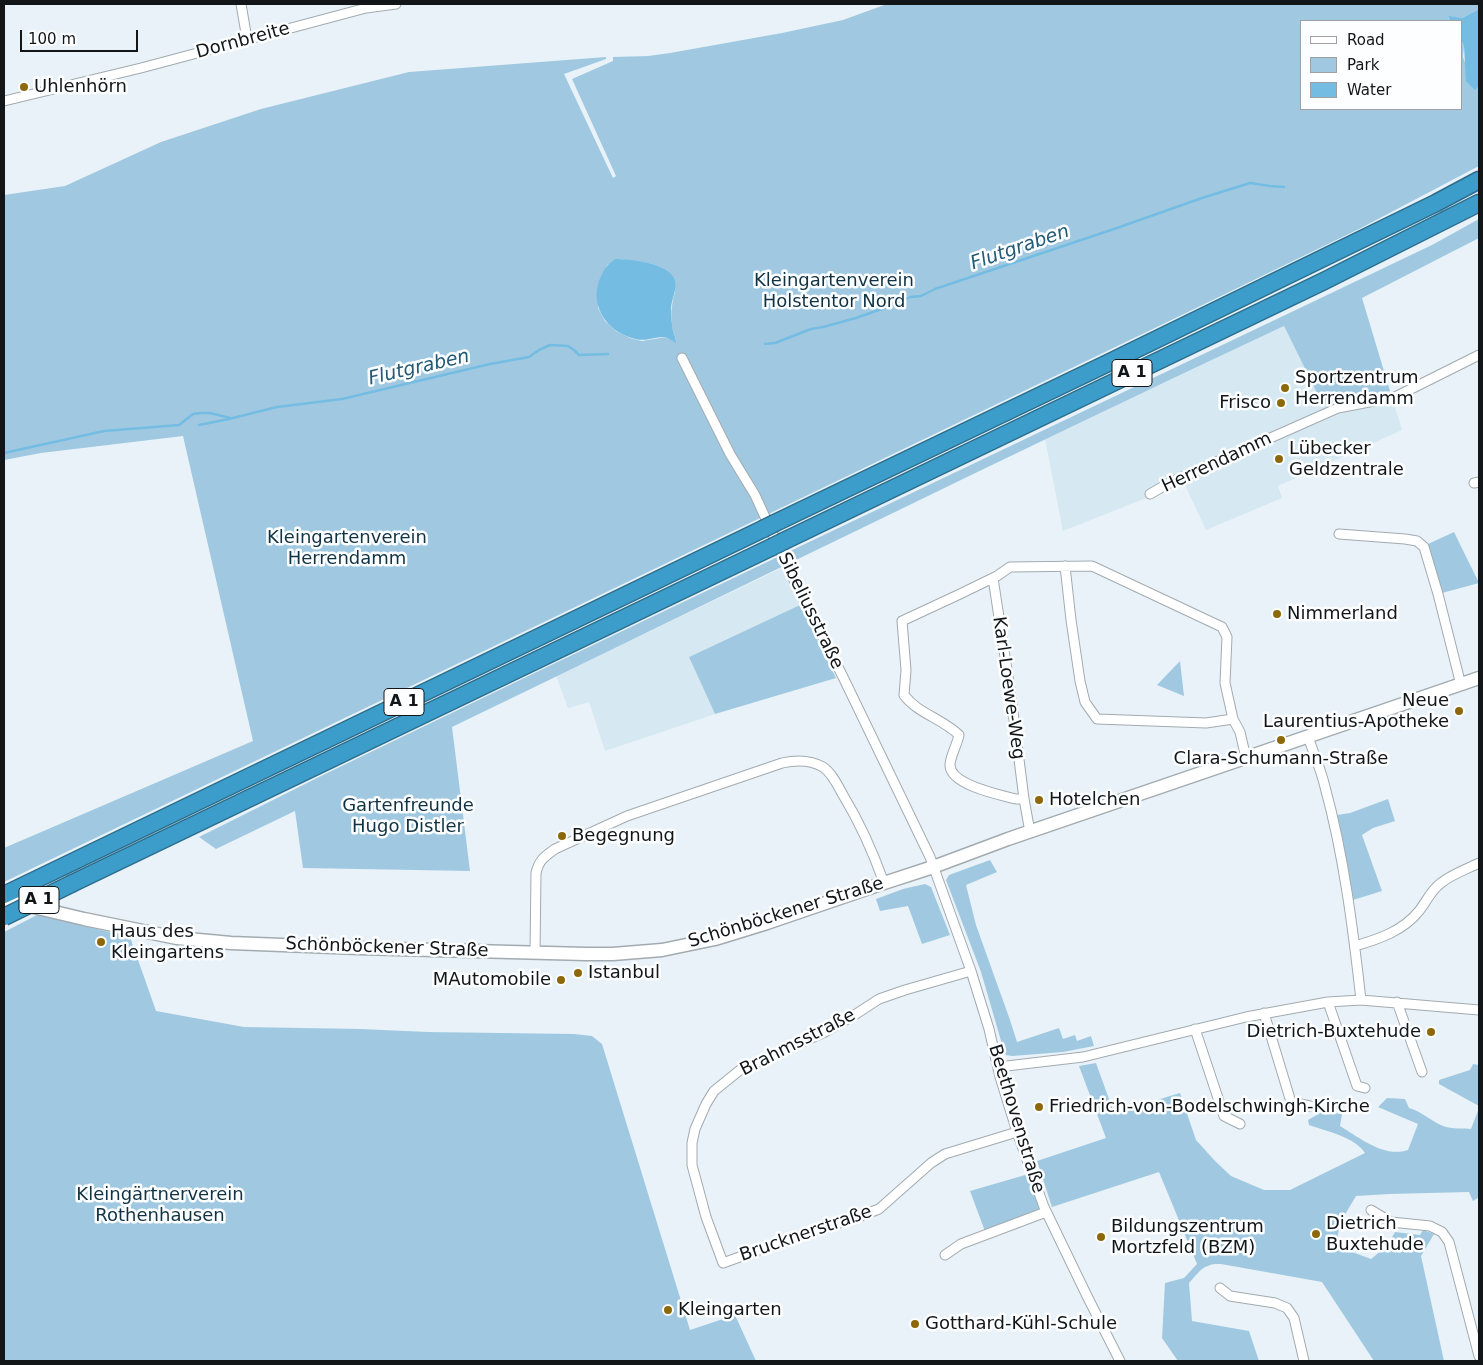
<!DOCTYPE html>
<meta charset="utf-8">
<style>
body{margin:0}
#map{position:relative;width:1483px;height:1365px;overflow:hidden;background:#e8f2f8;font-family:"DejaVu Sans",sans-serif}
canvas{display:block}
.frame{position:absolute;inset:0;border:5px solid #121618;pointer-events:none}
.legend{position:absolute;left:1300px;top:20px;width:162px;height:90px;box-sizing:border-box;background:#fcfeff;border:1px solid #9ea1a3;margin:0;padding:6px 9px;list-style:none;font-size:15px;color:#121618}
.legend li{display:flex;align-items:center;gap:10px;height:25px}
.legend b{width:25px;border:1px solid #9ea1a3}
.scale{position:absolute;left:20px;top:30px;width:118px;height:22px;box-sizing:border-box;border:2px solid #121618;border-top:0;padding-left:6px;font-size:15px;line-height:18px;white-space:nowrap;color:#121618;-webkit-text-stroke:4px #fcfeff;paint-order:stroke}
</style>
<div id="map">
<canvas width="1483" height="1365"></canvas>
<div class="frame"></div>
<ul class="legend">
<li><b style="height:6px;background:#fff"></b>Road</li>
<li><b style="height:14px;background:#a0c9e1"></b>Park</li>
<li><b style="height:14px;background:#74bce2"></b>Water</li>
</ul>
<div class="scale">100 m</div>
</div>
<script>
const context = document.querySelector('canvas').getContext('2d');
context.lineJoin = 'round';
function fillPath(path, color) { context.fillStyle = color; context.fill(path, 'evenodd'); }
function trace(path, color, width, dash) { context.strokeStyle = color; context.lineWidth = width; context.lineCap = dash ? 'butt' : 'round'; context.setLineDash(dash || []); context.stroke(path); }
function drawText(font, color, halo, rows, align = 'center') {
  context.font = font + ' "DejaVu Sans",sans-serif'; context.lineWidth = 5; context.setLineDash([]); context.textBaseline = 'middle'; context.strokeStyle = halo; context.fillStyle = color; for (const [text, x, y, turn = 0] of rows) {
    context.save(); context.translate(x, y); context.rotate((+turn || 0) * Math.PI / 180); context.textAlign = isNaN(turn) ? turn : align; if (halo) context.strokeText(text, 0, 0); context.fillText(text, 0, 0); context.restore();
  }
}
fillPath(new Path2D(`
 M1284,326L1323,405L1355,396L1390,391L1402,430L1278,486L1282,498L1206,530L1184,483L1063,531L1045,439Z
 M782,568L800,605L689,657L715,714L605,751L589,702L568,708L556,676Z`), '#d6e8f2');
fillPath(new Path2D(`
 M887,4H1479V9L1462,18L1448,17L1450,21H1302V109H1462V42L1464,46L1463,57L1475,89L1479,86V166L1361,228L1186,313L4,882V848L253,741L183,436L41,453L4,460V195L65,186L161,142L261,109L409,72L606,57V59L564,74L613,178L616,176L572,79L613,61V57L648,56L670,53L782,33L843,20ZM619,259L652,264L664,269L675,292C672,303 670,314 672,326C673,332 676,336 676,342L666,337L642,341L630,338L616,331L605,321L598,308V286L607,265Z
 M1479,219V238L1362,298L1390,391L1355,396L1323,405L1284,326C1005,457 729,593 452,727L470,871L303,868L295,811L216,849L199,837L321,776L549,666L1432,245Z
 M1454,532L1479,583L1442,593L1428,544Z
 M800,605L836,678L715,714L689,657Z
 M1180,661L1184,696L1157,685Z
 M1388,799L1395,821L1373,828L1362,835L1382,891L1353,900L1337,815L1350,813Z
 M990,860L997,872L966,885L976,925L1010,1020L1017,1042L1059,1028L1063,1039L1075,1035L1077,1041L1091,1036L1094,1046L1063,1052L1012,1056L1006,1055L1004,1051L981,972L946,880L949,875Z
 M925,884L931,887L950,935L922,944L908,906L880,911L876,899L903,889Z
 M37,915L130,937L156,1011L244,1027L361,1029L428,1032L574,1034L592,1036L602,1044L690,1330L735,1315L756,1361H4V932Z
 M1096,1063L1114,1113L1180,1093L1196,1140L1215,1161L1231,1176L1264,1190H1290L1365,1153C1355,1137 1326,1131 1309,1125L1308,1120L1327,1109L1332,1113L1342,1114L1340,1126C1360,1138 1384,1158 1408,1150L1418,1124L1378,1107L1387,1098L1405,1099L1409,1108C1423,1112 1433,1123 1446,1127C1453,1129 1463,1128 1471,1129L1479,1108V1197L1473,1201L1469,1192L1389,1194L1356,1196L1340,1223L1336,1246L1371,1259L1387,1246L1395,1232L1420,1235L1423,1230L1434,1234L1421,1256L1444,1361H1374L1322,1282L1221,1264C1204,1263 1200,1271 1189,1283L1192,1321L1249,1331L1259,1361H1178L1162,1338L1165,1283L1184,1278L1197,1264L1159,1172L1052,1207L1037,1161L1106,1138L1079,1066Z
 M1473,1064L1479,1065V1106L1439,1084V1080L1470,1070Z
 M1032,1173L1046,1212L986,1234L970,1191Z`), '#a0c9e1');
fillPath(new Path2D(`
 M1479,9V86L1475,90L1466,81L1464,46L1462,42V21H1450L1448,16L1462,18Z
 M615,259C630,259 671,263 675,281C677,292 670,302 671,312C671,316 671,320 672,324C672,331 676,336 676,343L666,337C653,336 646,343 632,338C607,331 590,306 599,281C601,276 603,271 606,267C608,264 612,262 615,259Z`), '#74bce2');
trace(new Path2D(`
 M765,344L775,343L811,329L823,327L856,318L896,304L910,297L921,296L935,289L1117,228L1202,198L1250,183L1270,186L1284,187
 M199,425L229,419L277,407L342,399L490,364L529,357L539,350L550,345L568,346L574,350L579,355L608,354
 M4,453L104,431L179,425L193,414L200,413H210L230,418`), '#74bce2', 2.5);
const street = new Path2D(`
 M241,4L247,39
 M4,101L141,68L366,8L396,4
 M682,358L730,454L755,495L791,574L844,679L930,857L971,971L989,1029L1000,1077L1017,1132L1044,1207L1087,1296L1120,1361
 M1474,483L1479,482
 M1150,494L1171,482L1338,408L1395,397L1479,355
 M1339,534L1405,539L1417,541L1424,547L1438,594L1461,685
 M1065,566L1071,620L1080,681L1085,702L1097,719L1206,723L1233,719
 M993,578L1011,696L1024,799L1030,832
 M1308,736C1313,753 1321,769 1325,787C1344,856 1353,929 1361,1000
 M1024,799H1016C1000,795 950,785 950,765C950,757 957,745 959,735C943,719 917,713 904,695L906,670L902,621L960,594L997,576L1010,567L1092,566L1222,627L1227,637L1225,683L1233,719L1240,732L1246,758
 M1355,946C1379,939 1403,931 1419,911C1427,901 1431,890 1441,883C1452,874 1467,869 1479,863
 M535,953L536,873C539,860 544,857 555,849L627,816L782,763C795,760 811,760 823,767C832,773 838,786 843,795C860,823 873,852 884,883
 M971,971L905,990L879,999L856,1014L825,1032L740,1070L714,1091L706,1104L695,1129L692,1143V1165L706,1217L723,1263L778,1243L861,1216L879,1209L931,1163L945,1154L1017,1132
 M1328,1002L1357,1086L1365,1088
 M1397,1002L1422,1072
 M1264,1013L1291,1102L1310,1106
 M1195,1029L1224,1116L1240,1124
 M998,1067L1083,1057L1246,1017L1328,1002L1361,1000L1479,1010
 M1371,1210L1391,1222L1430,1226L1442,1232L1449,1242L1479,1356
 M945,1255L961,1244L1046,1212
 M1220,1288L1230,1296L1275,1303L1287,1308L1294,1318L1304,1361`);
const secondary = new Path2D(`
 M4,900L84,919L177,938L231,943L359,948L586,954H613L662,950L715,939L767,923L884,883L933,867L1008,839L1479,678`);
const highway = new Path2D(`
 M775,523L1106,364L1436,203L1479,180
 M784,541L1324,281L1479,203
 M73,883L772,547
 M4,895L763,529`);
trace(street, '#a2abb0', 11);
trace(secondary, '#a2abb0', 15);
trace(highway, '#2d6e8c', 19);
trace(street, '#fff', 9);
trace(secondary, '#fff', 12);
trace(highway, '#3c9dcb', 16);
const highwayBridge = new Path2D(`
 M763,529L775,523
 M772,547L784,541
 M4,917L73,883`);
trace(highwayBridge, '#2d6e8c', 19, []);
trace(highwayBridge, '#3c9dcb', 16);
for (const [x, y, r, color] of [
 [24,87,5,"#8d680a"],
 [1285,388,5,"#8d680a"],
 [1281,403,5,"#8d680a"],
 [1279,459,5,"#8d680a"],
 [1277,614,5,"#8d680a"],
 [1459,711,5,"#8d680a"],
 [1281,740,5,"#8d680a"],
 [1039,800,5,"#8d680a"],
 [562,836,5,"#8d680a"],
 [101,942,5,"#8d680a"],
 [578,973,5,"#8d680a"],
 [561,980,5,"#8d680a"],
 [1431,1032,5,"#8d680a"],
 [1039,1107,5,"#8d680a"],
 [1316,1234,5,"#8d680a"],
 [1101,1237,5,"#8d680a"],
 [668,1310,5,"#8d680a"],
 [915,1324,5,"#8d680a"]
]) { const dot = new Path2D(); dot.arc(x, y, r, 0, 2 * Math.PI); context.fillStyle = color; context.fill(dot); trace(dot, '#fcfeff', 2); }
for (const [x, y, w] of [
 [1132,373,40],
 [404,702,40],
 [39,900,40]
]) { const box = new Path2D(); box.roundRect(x - w / 2, y - 13.5, w, 27, 4); context.fillStyle = '#fcfeff'; context.fill(box); trace(box, '#121618', 1); }
drawText('bold 16px', '#121618', null, [
 ["A 1",1132,373],
 ["A 1",404,702],
 ["A 1",39,900]
]);
drawText('18px', '#121618', '#fcfeff', [
 ["Dornbreite",243,41,-15],
 ["Herrendamm",1217,463,-25],
 ["Sibeliusstraße",810,611,64],
 ["Karl-Loewe-Weg",1008,688,82],
 ["Schönböckener Straße",786,913,-17],
 ["Schönböckener Straße",387,948,2],
 ["Brahmsstraße",798,1043,-27],
 ["Beethovenstraße",1016,1119,73],
 ["Brucknerstraße",806,1234,-19]
]);
drawText('18px', '#121618', '#fcfeff', [
 ["Uhlenhörn",34,87],
 ["Sportzentrum",1295,378],
 ["Herrendamm",1295,399],
 ["Frisco",1271,403,"right"],
 ["Lübecker",1289,449],
 ["Geldzentrale",1289,470],
 ["Nimmerland",1287,614],
 ["Neue",1449,701,"right"],
 ["Laurentius-Apotheke",1449,722,"right"],
 ["Clara-Schumann-Straße",1281,759,"center"],
 ["Hotelchen",1049,800],
 ["Begegnung",572,836],
 ["Haus des",111,932],
 ["Kleingartens",111,953],
 ["Istanbul",588,973],
 ["MAutomobile",551,980,"right"],
 ["Dietrich-Buxtehude",1421,1032,"right"],
 ["Friedrich-von-Bodelschwingh-Kirche",1049,1107],
 ["Dietrich",1326,1224],
 ["Buxtehude",1326,1245],
 ["Bildungszentrum",1111,1227],
 ["Mortzfeld (BZM)",1111,1248],
 ["Kleingarten",678,1310],
 ["Gotthard-Kühl-Schule",925,1324]
], 'left');
drawText('18px', '#113243', '#fcfeff', [
 ["Kleingartenverein",834,281],
 ["Holstentor Nord",834,302],
 ["Kleingartenverein",347,538],
 ["Herrendamm",347,559],
 ["Gartenfreunde",408,806],
 ["Hugo Distler",408,827],
 ["Kleingärtnerverein",160,1195],
 ["Rothenhausen",160,1216]
]);
drawText('italic 19px', '#235a75', '#fcfeff', [
 ["Flutgraben",1020,248,-19],
 ["Flutgraben",419,368,-13]
]);
</script>
